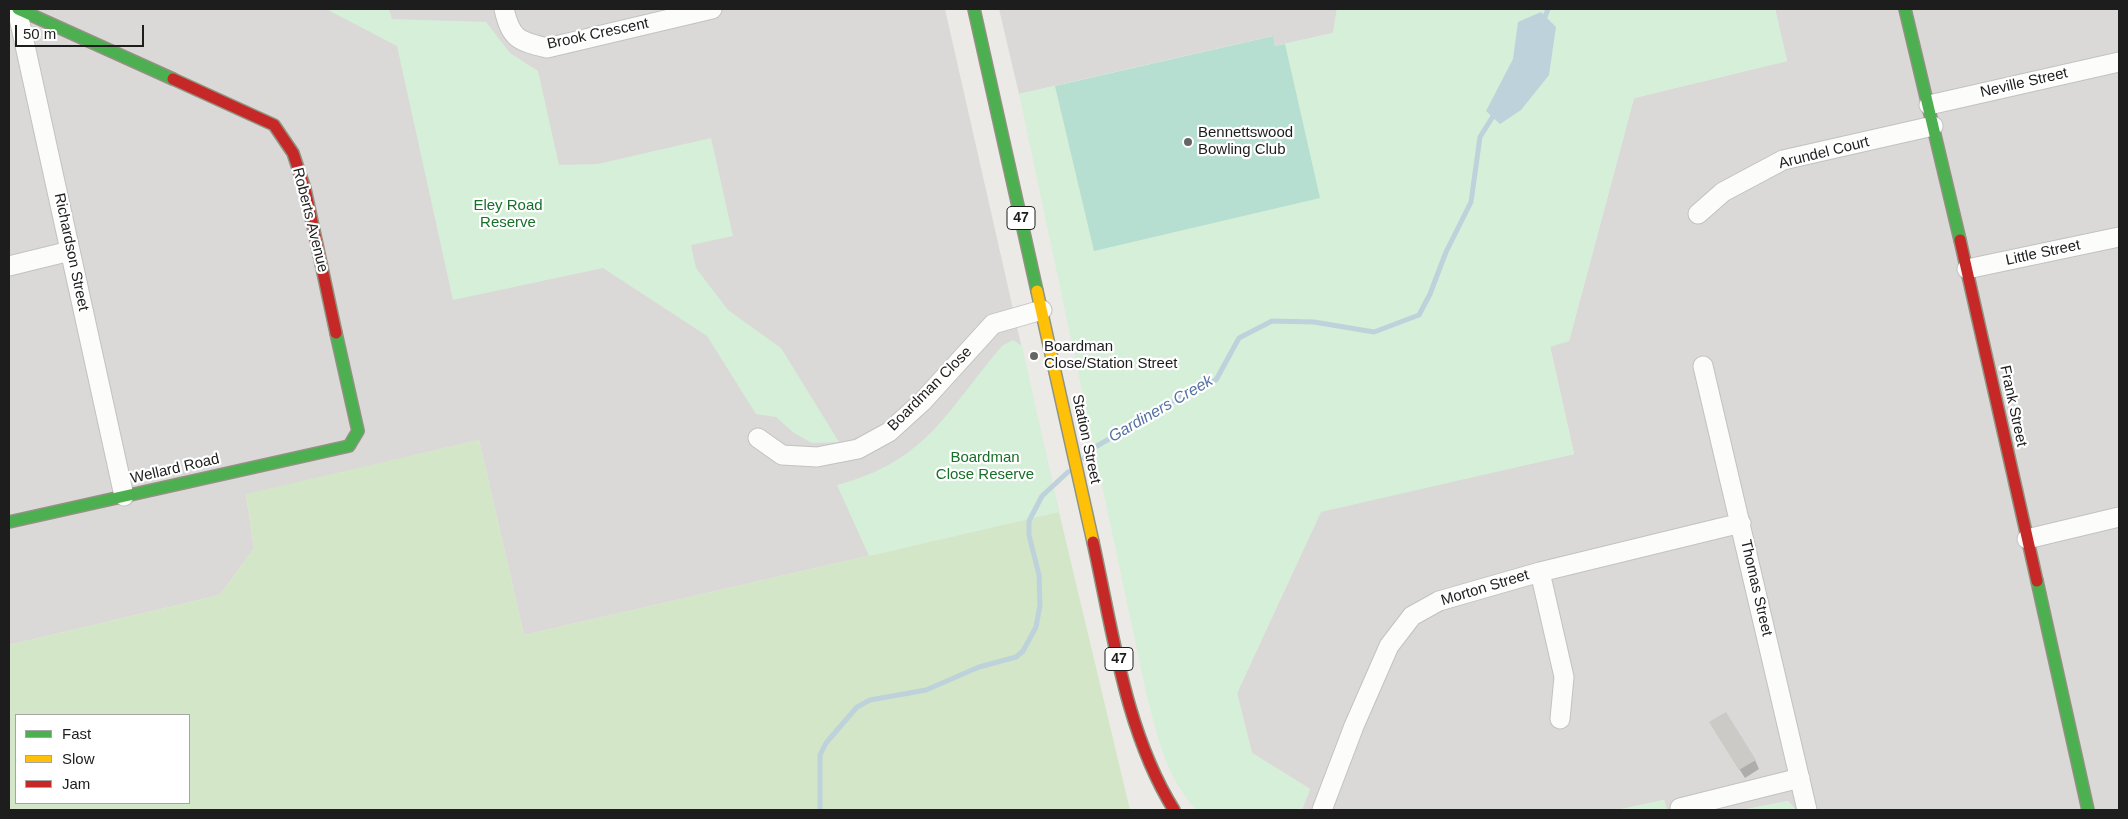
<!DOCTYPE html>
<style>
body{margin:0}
#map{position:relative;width:2128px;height:819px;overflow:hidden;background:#ebeae6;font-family:Helvetica,sans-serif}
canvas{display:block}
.frame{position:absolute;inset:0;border:10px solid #1d1d1d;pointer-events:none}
.legend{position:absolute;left:15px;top:714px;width:175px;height:90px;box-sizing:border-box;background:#fff;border:1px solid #a5a5a5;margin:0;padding:6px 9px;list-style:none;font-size:15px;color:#1d1d1d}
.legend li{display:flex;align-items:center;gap:10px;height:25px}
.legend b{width:25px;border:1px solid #a5a5a5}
.scale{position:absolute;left:15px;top:25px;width:129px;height:22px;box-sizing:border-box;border:2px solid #1d1d1d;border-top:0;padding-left:6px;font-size:15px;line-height:18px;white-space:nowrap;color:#1d1d1d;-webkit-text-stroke:4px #fff;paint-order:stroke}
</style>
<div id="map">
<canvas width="2128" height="819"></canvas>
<div class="frame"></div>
<ul class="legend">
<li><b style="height:6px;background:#4caf50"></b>Fast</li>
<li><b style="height:6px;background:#ffc107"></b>Slow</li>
<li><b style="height:6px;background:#c62828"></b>Jam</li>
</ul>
<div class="scale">50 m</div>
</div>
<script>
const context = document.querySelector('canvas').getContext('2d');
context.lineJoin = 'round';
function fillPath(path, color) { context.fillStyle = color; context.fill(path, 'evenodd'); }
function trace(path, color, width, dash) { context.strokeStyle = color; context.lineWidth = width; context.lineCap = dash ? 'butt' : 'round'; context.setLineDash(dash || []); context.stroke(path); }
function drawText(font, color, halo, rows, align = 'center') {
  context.font = font + ' Helvetica,sans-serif'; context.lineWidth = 4.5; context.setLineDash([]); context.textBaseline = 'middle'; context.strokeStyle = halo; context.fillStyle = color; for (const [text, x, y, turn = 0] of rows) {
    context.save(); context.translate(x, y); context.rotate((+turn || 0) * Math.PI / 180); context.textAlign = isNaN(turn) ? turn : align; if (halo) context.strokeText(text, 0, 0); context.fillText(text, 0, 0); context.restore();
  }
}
fillPath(new Path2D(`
 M9,9H945L1059,512L524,635L479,440L246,495L254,548L220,595L9,645Z
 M999,9H1337L1333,33L1275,46L1272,36L1019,94Z
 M1775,9H2119V810H1796L1788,801L1741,810H1667L1664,800L1617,810H1302L1310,789L1252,753L1237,693L1321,511L1574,454L1550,346L1569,341L1634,98L1787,61Z`), '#dad9d7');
fillPath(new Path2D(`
 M479,440L524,635L1059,512L1130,810H9V645L220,595L254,548L246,494ZM16,715H189V803H16Z`), '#d4e6c8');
fillPath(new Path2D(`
 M326,9H389L392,19L486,22L510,53L538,71L559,165L598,164L711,138L733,236L691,245L696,268L728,310L781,348L839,442L812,443L794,433L776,417L756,414L707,336L603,268L453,300L397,46Z
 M1337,9H1775L1787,61L1634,98L1569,341L1550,347L1574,454L1321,512L1237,693L1252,753L1310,789L1302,810H1196C1165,774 1159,741 1147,697L1019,94L1273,36L1275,46L1333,33Z
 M1013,340L1022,346L1059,512L869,556L837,485C928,461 946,411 1002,346Z
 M1664,800L1667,810H1617Z
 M1788,801L1796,810H1741Z`), '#d6efd9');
fillPath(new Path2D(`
 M1273,36L1275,46L1285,44L1320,198L1094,251L1055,86Z`), '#b6ded1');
fillPath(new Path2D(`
 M1541,12L1556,27L1549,75L1521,110L1500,124L1486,111L1513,59L1518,22Z`), '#bdd2db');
fillPath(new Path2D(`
 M1715,731L1755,760L1759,769L1745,778Z`), '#0003');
trace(new Path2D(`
 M1543,22L1548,9
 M1084,458L1097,446L1184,395L1216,380L1239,338L1272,321L1314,322L1374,332L1419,315L1430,294L1446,252L1471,202L1480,137L1495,113
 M820,810V755L826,743L857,707L870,700L926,690L979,667L1016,657L1023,651L1036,627L1040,605L1039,575L1029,535V521L1042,496L1068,472`), '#bdd2db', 5);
fillPath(new Path2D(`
 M1726,712L1756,760L1739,770L1709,722Z`), '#cccac7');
const street = new Path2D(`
 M17,9L124,496
 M504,9C511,39 518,41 547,48L712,9
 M1929,105L2119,62
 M1698,214L1723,192L1783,160L1933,126
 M9,266L70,251
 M1967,269L2119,237
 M1703,366L1807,810
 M758,438L782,455L817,457L858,449L889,432L922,402L993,324L1042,310
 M2027,539L2119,517
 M1540,572L1564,677L1560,719
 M1680,808L1800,778
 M1322,810L1354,726L1389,646L1412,616L1439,601L1540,572L1741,523`);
const fast = new Path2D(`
 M18,9L173,79
 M974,9L1037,291
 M1905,9L1960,240
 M9,522L349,446L358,431L336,333
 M2037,581L2088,810`);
const slow = new Path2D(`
 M1037,291L1093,542`);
const jam = new Path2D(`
 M173,79L274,125L293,153L305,189L336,333
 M1960,240L2037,581
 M1093,542C1113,632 1125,731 1174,810`);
trace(street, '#c2c2c0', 21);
trace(fast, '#909380', 14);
trace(slow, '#909380', 14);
trace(jam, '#909380', 14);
trace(street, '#fcfcfb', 19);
trace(fast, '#4caf50', 11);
trace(slow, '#ffc107', 11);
trace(jam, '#c62828', 11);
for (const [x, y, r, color] of [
 [1188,142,5,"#656563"],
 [1034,356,5,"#656563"]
]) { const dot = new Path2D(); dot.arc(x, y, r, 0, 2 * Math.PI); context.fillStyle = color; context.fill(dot); trace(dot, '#fff', 2); }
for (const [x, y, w] of [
 [1021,218,28],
 [1119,659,28]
]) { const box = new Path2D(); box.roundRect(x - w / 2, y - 11.5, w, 23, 4); context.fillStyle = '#fff'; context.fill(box); trace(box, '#1d1d1d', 1); }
drawText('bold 14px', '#1d1d1d', null, [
 ["47",1021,218],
 ["47",1119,659]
]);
drawText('15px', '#1d1d1d', '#fff', [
 ["Brook Crescent",598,34,-12],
 ["Neville Street",2024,83,-13],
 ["Arundel Court",1824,153,-14],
 ["Roberts Avenue",310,220,76],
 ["Richardson Street",71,252,78],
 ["Little Street",2043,253,-12],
 ["Boardman Close",930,389,-45],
 ["Frank Street",2013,406,78],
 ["Station Street",1086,439,78],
 ["Wellard Road",175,469,-13],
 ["Morton Street",1485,588,-17],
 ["Thomas Street",1756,588,77]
]);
drawText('15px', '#1d1d1d', '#fff', [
 ["Bennettswood",1198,133],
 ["Bowling Club",1198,150],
 ["Boardman",1044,347],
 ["Close/Station Street",1044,364]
], 'left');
drawText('15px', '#176f28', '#fff', [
 ["Eley Road",508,206],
 ["Reserve",508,223],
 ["Boardman",985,458],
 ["Close Reserve",985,475]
]);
drawText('italic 16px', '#5472a2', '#fff', [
 ["Gardiners Creek",1161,409,-30]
]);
</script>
